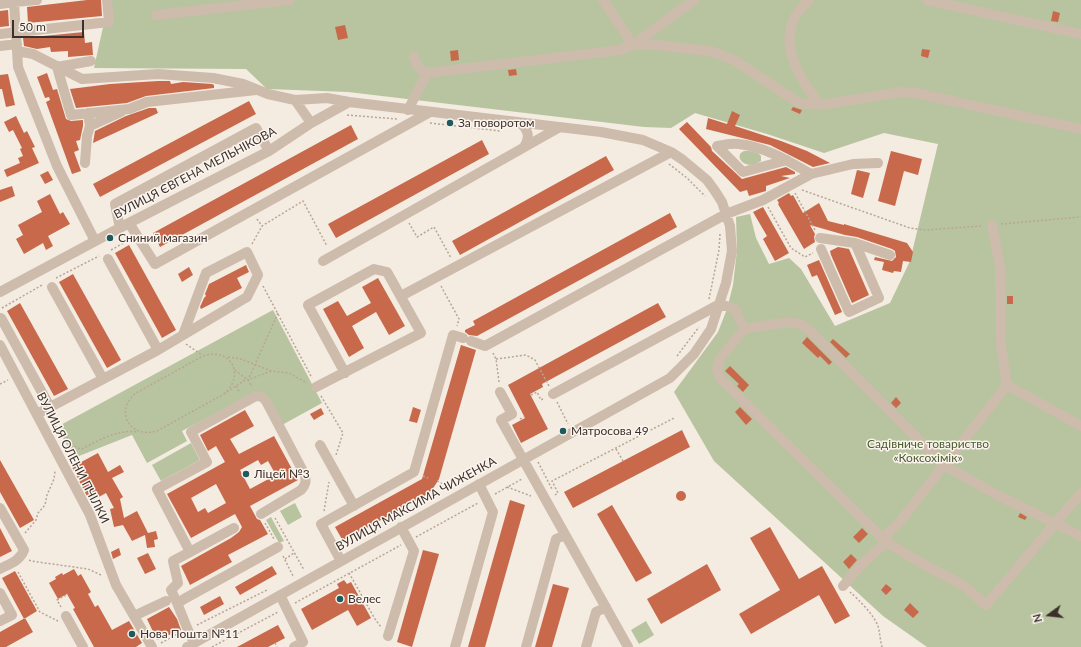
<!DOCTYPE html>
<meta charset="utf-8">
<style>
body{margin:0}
#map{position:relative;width:1081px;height:647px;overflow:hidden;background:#f4ebe1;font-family:Lato,sans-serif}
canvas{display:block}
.north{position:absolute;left:1029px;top:595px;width:40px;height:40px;-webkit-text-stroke:3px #fbf5ee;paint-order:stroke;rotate:255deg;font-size:11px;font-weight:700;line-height:16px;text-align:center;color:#3b302b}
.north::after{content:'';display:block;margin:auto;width:14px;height:18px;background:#3b302b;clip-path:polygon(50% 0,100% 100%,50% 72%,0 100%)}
.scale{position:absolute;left:12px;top:20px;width:72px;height:18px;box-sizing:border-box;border:2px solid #3b302b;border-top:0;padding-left:5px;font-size:12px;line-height:14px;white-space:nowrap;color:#3b302b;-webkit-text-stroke:3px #fbf5ee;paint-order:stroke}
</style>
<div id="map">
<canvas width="1081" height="647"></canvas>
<div class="north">N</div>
<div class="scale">50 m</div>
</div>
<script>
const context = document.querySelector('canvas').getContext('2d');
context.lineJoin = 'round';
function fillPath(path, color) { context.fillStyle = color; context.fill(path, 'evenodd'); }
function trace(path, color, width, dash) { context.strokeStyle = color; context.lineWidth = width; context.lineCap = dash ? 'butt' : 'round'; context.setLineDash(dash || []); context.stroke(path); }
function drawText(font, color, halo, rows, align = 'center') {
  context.font = font + ' Lato,sans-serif'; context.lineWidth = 3; context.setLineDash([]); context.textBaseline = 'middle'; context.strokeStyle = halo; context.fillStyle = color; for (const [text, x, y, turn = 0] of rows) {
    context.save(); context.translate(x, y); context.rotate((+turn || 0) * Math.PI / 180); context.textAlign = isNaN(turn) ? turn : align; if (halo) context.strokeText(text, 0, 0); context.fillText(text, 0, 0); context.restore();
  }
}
fillPath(new Path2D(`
 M109,0H1081V647H927L883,616L714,461L674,392L718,332L727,309L733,285L737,250L736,217L750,214L756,238L769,264L789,258L801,269L835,326L890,303L910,261L938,144L884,133L824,153L767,134L695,113L671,128L644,127L348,92L267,89L246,69L94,68Z
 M744,151C750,151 757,151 761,156V161C754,166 745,167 740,159C739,155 740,153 744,151Z
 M273,310L322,403L282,425L255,393L182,431L187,441L147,463L132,435L74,458L57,427Z
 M191,443L200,460L161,481L152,465Z
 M295,503L302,517L288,525L280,511Z
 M271,517L284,541L279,543L266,520Z
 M646,621L654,635L639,644L631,630Z`), '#b8c4a0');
fillPath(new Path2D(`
 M87,0H101L102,16L28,23L27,7Z
 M8,10L9,26L0,27V11Z
 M1053,11L1060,13L1058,22L1051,21Z
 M345,25L348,38L338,40L335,27Z
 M84,32L85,43L92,42L93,55L68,57V51L51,52L50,47L37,49L24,46L23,38Z
 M922,49L930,50L928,58L921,56Z
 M458,50L459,60L451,61L450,51Z
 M516,69L517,75L509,76L508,70Z
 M47,73L53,90L57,89L66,119L71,121L83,120V126L80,140L76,141L79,150L74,152L81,171L72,174L46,102L50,100L49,97L45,98L37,77Z
 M8,74L15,105L6,107L2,89H0V75Z
 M158,81H170L171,84L183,82L212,84L214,85V88L146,96L127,103L76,108L70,89L110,84Z
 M249,101L256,114L100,197L93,184Z
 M793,107L802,110L800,114L791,110Z
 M149,108H156L158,113L93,143L95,131L126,116Z
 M732,111L740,115L735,126L781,141L807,151L830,163L813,167L770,145L706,129L708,118L727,124Z
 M16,116L24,133L27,131L35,147L32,148L39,163L7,177L4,170L20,163L18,158L23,156L20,149L22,148L13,130L9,132L4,122Z
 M687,122L711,147L712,151L742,179L786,167L795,172V174L781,176L790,178L766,186V191L749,196L747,190L740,192L679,129Z
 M351,125L358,139L160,247L153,233Z
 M482,140L489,154L336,238L328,224Z
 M891,151L922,159L918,175L904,171L895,206L878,201Z
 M606,156L614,170L460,255L452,241Z
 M857,170L870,173L863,198L851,194Z
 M48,171L53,180L45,184L40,175Z
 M12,186L15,196L0,202V190Z
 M789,193L791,196L793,195L803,213L819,203L828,221L844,225V224L907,243L913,252L911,262L903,261L901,272L894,271L893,273L882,270L884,262L874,260L875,257L892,261L896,257L895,251L892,249L857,237L845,235L810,225L815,234L814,237L815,242L804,249L778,204L779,203L777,200Z
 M50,194L60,214L63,212L70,224L48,236L53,246L46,250L43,243L24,254L16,239L23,235L18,225L42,212L37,201Z
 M763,207L789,253L775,261L763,239L767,236L753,212Z
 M670,213L677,227L477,336L469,335L465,332V330L475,325L473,321Z
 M129,245L176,330L162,338L115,253Z
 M838,247L849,249L869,295L852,303L831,255L830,251Z
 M819,260L842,312L835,315L817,275L812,277L807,265Z
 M246,265L249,272L237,278L242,288L201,309L200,307L204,298L206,296L205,294L209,284Z
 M189,267L193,275L182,282L178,274Z
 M73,274L121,360L107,368L59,282Z
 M378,278L405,326L389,335L376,312L352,326L364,348L349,357L323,309L338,301L347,316L371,303L362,287Z
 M1007,296H1013V304H1007Z
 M20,303L68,389L54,396L7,311Z
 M658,303L666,317L542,384L543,387L530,394L548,429L521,443L512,425L525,418L508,385Z
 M807,337L832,362L829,365L820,356L818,358L802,343Z
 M833,339L850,354L846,358L830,342Z
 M461,345L476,350L439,479L432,490L426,495L343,541L335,527L422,479Z
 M730,366L749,385L743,392L737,386L739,384L725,371Z
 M896,397L901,403L896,408L891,403Z
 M413,407L421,410L417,423L409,421Z
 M740,407L752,419L746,425L735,412Z
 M321,408L324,414L314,420L310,414Z
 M245,410L254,426L230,439L239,454L274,436L298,480L250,506L257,519L260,520L268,534L228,555L232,562L190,585L181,566L231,538L239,532L242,527L235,514L191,538L167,494L225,462L216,446L208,451L200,435ZM258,460L261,465L268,461L276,475L250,489L240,470ZM216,484L226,503L208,513L205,508L198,512L191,498Z
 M682,430L690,447L573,508L564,492Z
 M98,453L108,472L120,465L124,472L112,478L123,497L120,499L124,518L137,511L148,533L156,531L158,539L154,540L155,547L147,548L145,535L132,541L123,525L114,527L110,509L114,508L106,493L90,502L72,467Z
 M0,460L34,520L20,528L0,492Z
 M676 496a5 5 0 1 1 10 0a5 5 0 1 1-10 0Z
 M510,500L525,505L485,647H468Z
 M612,505L652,573L636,582L597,514Z
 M1020,513L1027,517L1025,520L1018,517Z
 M770,527L799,579L822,566L850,616L835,624L819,595L751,634L739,614L780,590L750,538Z
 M0,528L12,551L0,557Z
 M862,528L868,534L859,543L853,537Z
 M119,548L121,555L113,559L111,552Z
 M423,550L439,554L412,647L397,642Z
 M148,553L156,569L145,574L137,558Z
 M851,554L857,560L849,569L843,562Z
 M707,564L721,590L661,624L647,599Z
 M272,566L277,574L240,595L235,587Z
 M74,569L78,576L81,574L91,592L88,594L95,607L98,605L112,630L129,621L142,643L136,647H94L73,609L75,608L67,594L58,599L49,583L56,579L55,577L62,573L63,575Z
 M15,571L37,611L24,619L2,578Z
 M344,580L347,584L351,582L371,618L357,626L348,610L312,630L301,609L339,588L337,584Z
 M553,584L569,588L552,647H535Z
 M886,584L892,589L886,595L881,590Z
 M220,596L224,604L204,615L200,607Z
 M910,603L919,612L913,618L904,610Z
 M169,607L177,619L181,630L157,640L147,619Z
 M25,618L33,632L6,647H0V632Z
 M278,625L285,638L268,647H237Z`), '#c8694b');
trace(new Path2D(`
 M347,115L397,119
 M430,123L500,131
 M669,164L687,178L705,196
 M802,190L910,228L926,230L981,226
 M795,193L815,230
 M768,207L791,248L805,257L813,253
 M257,219L262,226
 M409,223L417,237L434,227L451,258
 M1001,224L1081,217
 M252,244L262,226L303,201L327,246
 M111,250L129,240
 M56,278L99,256
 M263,286L312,378
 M441,286L459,319L457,326
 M709,299L719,250L720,234
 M2,308L42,285
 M186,344L202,355
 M493,353L496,359L499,382
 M677,356L699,327
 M228,357L241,359L271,371L289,373L307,383
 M496,359L526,355L535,360L549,386
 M235,370L248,380L252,387
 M271,371L248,380L278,313
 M0,384L8,380
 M236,386L240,393
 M224,394C246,375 231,347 203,356L136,393C114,411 129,439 157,431L224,394L245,380H248
 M531,395L537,392L541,400L544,398
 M321,396L343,433L336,455
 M557,402L568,424
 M520,419L524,417
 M55,426L77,448L82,449C99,440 118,429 138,432
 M616,449L623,461
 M538,462L552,489
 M423,476L428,478
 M437,481L452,489
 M507,487L531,496
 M495,494L522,479
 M555,495L558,493L552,481L674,418
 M324,511L329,482
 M275,518L304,570
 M265,523L274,539
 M25,533L36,520L38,513L45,505L47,495L54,479L55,471
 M416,537L478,503
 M283,556L293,576
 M285,559L294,553
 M29,560L31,561L88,569L101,575
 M18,572L40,612L58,621
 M349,573L375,619L381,627
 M850,592C858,599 874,615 878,626C880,633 880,640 882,647
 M295,603L401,545
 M61,607L57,600L68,594
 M197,625L267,590
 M161,643L179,633
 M275,643L277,647
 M212,647L278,612`), '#b9a596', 1.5, [2, 2]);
trace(new Path2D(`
 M37,0L14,2L18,67L57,166L95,241
 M603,0L633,45L694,0
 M809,0C802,7 795,14 792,23C782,52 803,83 820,105
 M927,0L1081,34
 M0,4L14,2
 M156,15L290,0
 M0,34L109,22L107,0
 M0,46L17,44
 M17,51L33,54L82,79L158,74L213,78L243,84L268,94L295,100L311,123
 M414,56C416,64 418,70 427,73
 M91,61L57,67L71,115L129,109L147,102L256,90
 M295,100L327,98L349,102
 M408,110L427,73L620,50L633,45H657L710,51L734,60L799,103L820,105L902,92L916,93L1081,129
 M88,113L90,126L121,112
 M518,122C528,128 531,137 524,147
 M787,160L743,172L717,146C724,145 732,143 739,144C766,147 788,161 811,174
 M85,163L87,136L90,126
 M129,223L155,264L430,112
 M992,225L1000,265L1001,345L1007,385L1081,426
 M120,228L115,204L256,128L269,151
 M820,238L855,243L879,298L849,312L821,249
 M855,243L890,255
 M108,259L158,350
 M323,261L560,127
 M52,287L103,379
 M0,292L129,223L269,151L311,123L349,102L601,132L643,140L671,152L683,160L707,180L715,191L722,202L730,226L732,251L726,283L711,329L694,354L670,378L187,647
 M401,296L671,152
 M1,318L50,407
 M744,329L720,359L717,370L720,378L886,542L923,564L963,585L986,605L1081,493
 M471,341L485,346L726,214L763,200L811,174L853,164L878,163
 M0,345L90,515L116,585L152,647
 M316,387L421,333L387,272L374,269L308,305L345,373
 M500,392L512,414L501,420L628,647
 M553,394L720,304L735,309L744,329C759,327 789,319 802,325C805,327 808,330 810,331L944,465L997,495L1081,536
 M37,414L158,350L247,297L258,275L247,252L206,273L183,335
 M320,445L354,506
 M0,508L24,550C20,561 9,564 0,569
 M190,552L234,528
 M341,561L321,524L414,472L453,335L463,338
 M843,586L864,562L886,542L887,534L898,524L1007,385
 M0,593L12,615L0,621
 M280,595L303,642L294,647
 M178,603L184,599L278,547
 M66,616L83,647
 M134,616L166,601
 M388,636L414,551L401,527
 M194,643C185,626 180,607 171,590L178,583L173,561L190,552L157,489L207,462L191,432L256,396C261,396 263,397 266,401L305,475C306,481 306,485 301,490L261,514
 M455,647L493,512L479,484
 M526,647L556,539L565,535
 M586,647L596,612L606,607`), '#cdbbac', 10);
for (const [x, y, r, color] of [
 [450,123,4,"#1f5a5e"],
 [110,238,4,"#1f5a5e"],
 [563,431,4,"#1f5a5e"],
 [246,474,4,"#1f5a5e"],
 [340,599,4,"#1f5a5e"],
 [132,634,4,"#1f5a5e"]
]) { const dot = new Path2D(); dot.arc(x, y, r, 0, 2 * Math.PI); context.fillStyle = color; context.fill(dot); trace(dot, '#fbf5ee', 1.5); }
drawText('12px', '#3b302b', '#fbf5ee', [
 ["За поворотом",458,123],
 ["Сниний магазин",118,238],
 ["Матросова 49",571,431],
 ["Ліцей №3",254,474],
 ["Велес",348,599],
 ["Нова Пошта №11",140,634]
], 'left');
drawText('12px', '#3b302b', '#fbf5ee', [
 ["ВУЛИЦЯ ЄВГЕНА МЕЛЬНІКОВА",195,173,-28],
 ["ВУЛИЦЯ ОЛЕНИ ПЧІЛКИ",73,458,63],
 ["ВУЛИЦЯ МАКСИМА ЧИЖЕНКА",416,504,-29]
]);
drawText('12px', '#4a5a2e', '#fbf5ee', [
 ["Садівниче товариство",928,444],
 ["«Коксохімік»",928,458]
]);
</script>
